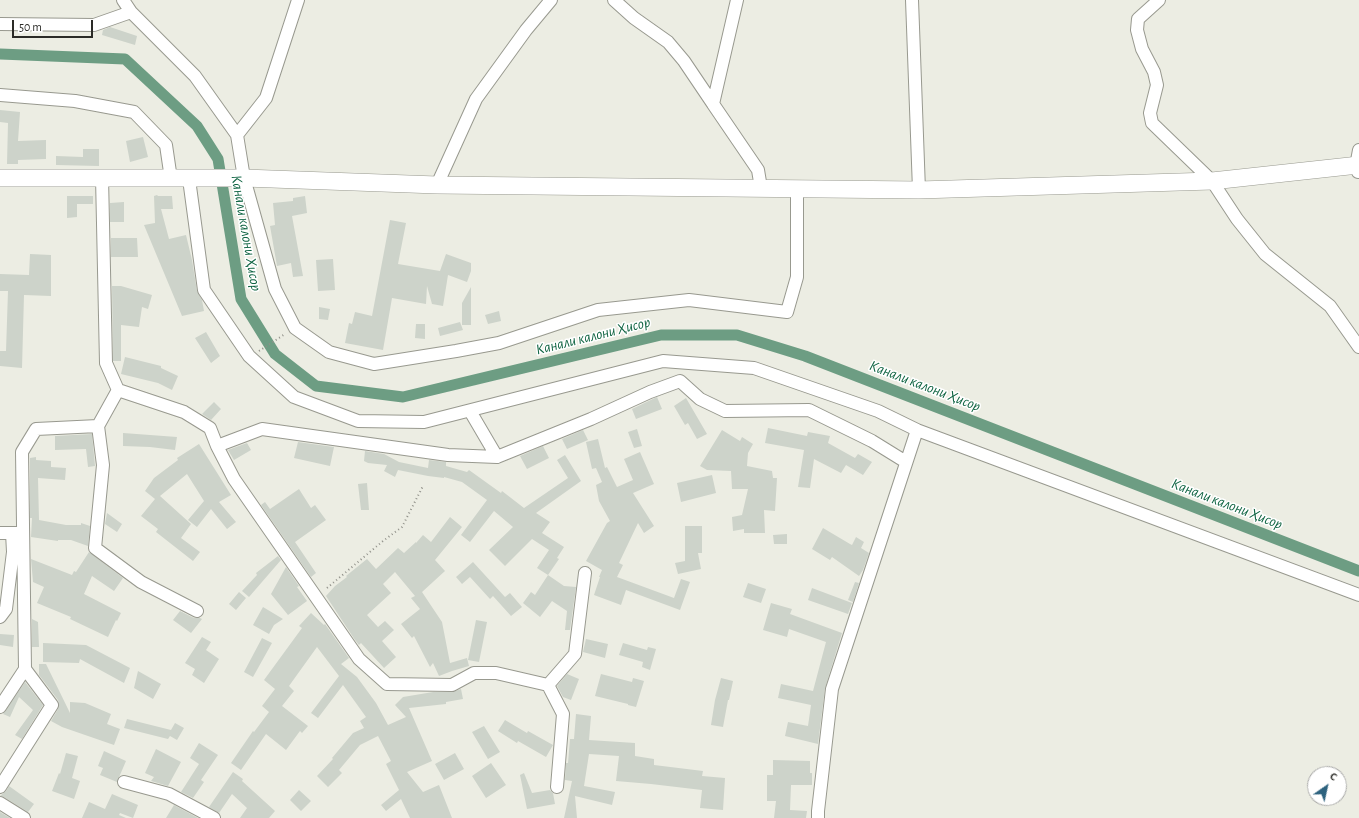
<!DOCTYPE html>
<meta charset="utf-8">
<style>
body{margin:0}
#map{position:relative;width:1359px;height:818px;overflow:hidden;background:#ecede3;font-family:"Alegreya Sans",sans-serif}
canvas{display:block}
.north{position:absolute;left:1307px;top:766px;width:40px;height:40px;box-sizing:border-box;background:#fff;border:1px solid #aaaaa9;border-radius:50%;rotate:34deg;font-size:11px;font-weight:700;line-height:16px;text-align:center;color:#2b2b27}
.north::after{content:'';display:block;margin:auto;width:14px;height:18px;background:#2d627e;clip-path:polygon(50% 0,100% 100%,50% 72%,0 100%)}
.scale{position:absolute;left:12px;top:20px;width:81px;height:18px;box-sizing:border-box;border:2px solid #2b2b27;border-top:0;padding-left:5px;font-size:12px;line-height:14px;white-space:nowrap;color:#2b2b27;-webkit-text-stroke:3px #fff;paint-order:stroke}
</style>
<div id="map">
<canvas width="1359" height="818"></canvas>
<div class="north">С</div>
<div class="scale">50 m</div>
</div>
<script>
const context = document.querySelector('canvas').getContext('2d');
context.lineJoin = 'round';
function trace(path, color, width, dash) { context.strokeStyle = color; context.lineWidth = width; context.lineCap = dash ? 'butt' : 'round'; context.setLineDash(dash || []); context.stroke(path); }
function fillPath(path, color) { context.fillStyle = color; context.fill(path, 'evenodd'); }
function drawText(font, color, halo, rows, align = 'center') {
  context.font = font + ' "Alegreya Sans",sans-serif'; context.lineWidth = 3; context.setLineDash([]); context.textBaseline = 'middle'; context.strokeStyle = halo; context.fillStyle = color; for (const [text, x, y, turn = 0] of rows) {
    context.save(); context.translate(x, y); context.rotate((+turn || 0) * Math.PI / 180); context.textAlign = isNaN(turn) ? turn : align; if (halo) context.strokeText(text, 0, 0); context.fillText(text, 0, 0); context.restore();
  }
}
trace(new Path2D(`
 M0,54L125,59L197,126L218,159L241,299L275,354L316,386L403,397L661,335H737L805,356L1359,571`), '#6d9d83', 11);
fillPath(new Path2D(`
 M110,27L137,36L135,45L102,35L103,30Z
 M0,110L20,112L18,141L46,140V159L18,160V164H7L8,123L0,122Z
 M143,137L148,157L130,162L126,141Z
 M83,149H99V166L56,165V156L83,157Z
 M157,195L158,196H172L173,209H161L169,239L186,235L192,260L197,291L202,300L204,311L182,316L144,225L155,223L154,196Z
 M67,196H93V204H77V217L67,218Z
 M305,196L307,213L292,216L303,276L293,277L291,263L277,266L270,226L275,225L273,203L293,201V198Z
 M124,202V222H110V203Z
 M390,220L406,223L398,264L440,271L446,254L471,263V271L467,282L448,275L443,306L432,304L427,286L426,304L392,298L383,350L345,343L349,323L352,324L355,312L372,316Z
 M111,238H137L138,257H111Z
 M30,254L51,255V296L24,295L22,368L0,366V351H6L8,291H0V274L29,275Z
 M333,259L335,290L318,291L316,260Z
 M112,286H121L152,295L148,309L142,307L139,327L121,325V361H113Z
 M471,287V325H462V303Z
 M319,307L330,309L328,320L319,319Z
 M499,311L501,321L488,324L485,315Z
 M460,322L463,330L440,336L438,328Z
 M416,324H425V339L415,338Z
 M206,332L220,356L211,363L195,338Z
 M125,357L161,366V368L178,376L172,390L158,383L121,374Z
 M657,397L662,409L636,419L632,409Z
 M686,398L707,434L697,439L688,423L685,425L674,406Z
 M214,402L221,409L211,420L202,414Z
 M768,428L807,436L808,432L830,436L828,443L855,458L858,454L872,462L863,475L846,465L841,473L814,459L810,488L798,487L804,450L765,443Z
 M637,429L642,446L634,448L628,432Z
 M583,430L588,440L567,449L562,439Z
 M722,430L740,441L742,437L753,444L748,453L747,466L772,471L773,478H777L775,511L764,510L765,533H744V529L733,531L732,517L742,515L748,489H732L731,471L707,470L700,466Z
 M123,433L177,437L175,450L150,447L123,446Z
 M92,434L95,466L88,467L86,449L55,450V436Z
 M598,439L605,468L607,467L617,487L633,480L624,459L640,452L654,484L633,493L654,526L644,533L638,523L619,563L623,565L617,577L674,598L681,579L690,582L680,610L626,590L621,605L594,595L600,577H599L602,570L586,561L607,523L610,521L599,501L596,485L602,482L596,468L592,469L586,442Z
 M298,442L334,447L330,466L294,458Z
 M247,443L251,450L234,460L228,450Z
 M199,444L231,495L219,502L236,522L227,529L211,509L197,527L188,520L204,501L187,474L160,496L191,524L181,538L200,552L193,561L156,532L158,529L141,516L155,499L145,491L154,478L178,460L177,458Z
 M543,446L549,458L527,469L520,456Z
 M365,451L384,454L399,462L428,468L429,460L446,462V466L467,472L469,470L501,493L502,491L524,508L568,478L557,460L565,455L581,481L536,513L550,522L542,533L564,547L557,558L559,559L548,575L537,568L549,550L532,539L505,566L489,550L513,527L494,511L470,542L461,535L487,500L462,482L444,477V478L428,476L398,470L395,477L384,471L387,465L368,463L364,461Z
 M36,457V460L51,461V467L66,468L65,480L38,478L39,520L66,525H81V523L90,526L88,546L71,540H58V541L31,537L32,518H30V458Z
 M712,475L716,493L681,502L677,483Z
 M367,483L369,510H361L358,484Z
 M299,489L311,508L315,505L326,520L295,542L316,573L311,577L261,505L265,502L270,509Z
 M107,513L122,524L117,532L105,524Z
 M450,517L462,527L435,560L445,571L422,592L442,622L450,663L467,658L469,666L452,671L439,676L433,663L430,667L414,636L412,638L401,624L420,609L411,598L415,596L395,572L383,584L391,593L367,615L378,627L385,621L394,630L382,641L396,657L384,668L361,643L359,645L355,640L326,596L335,586L347,577L346,576L367,559L376,569L398,548L404,553L416,542V543L423,535L431,542Z
 M685,526H702V553H698L701,569L678,574L675,563L685,561Z
 M823,528L850,544L852,545L856,537L864,542L861,548L869,553L863,570L859,576L832,557L830,560L812,549Z
 M787,534V544H774L773,535Z
 M89,552L123,578L114,591L92,576L84,594L121,613L117,621L116,620L108,637L70,619L71,617L37,603L44,587L33,582L31,559L72,575L74,571L76,572Z
 M278,556L281,560L249,597L242,591L257,575L256,573Z
 M473,562L505,597L510,593L522,607L511,616L493,596L490,599L470,577L462,584L456,577Z
 M286,567L299,586L297,587L307,601L288,615L271,594Z
 M548,575L564,586L576,587L570,630H565L567,611L552,601L540,617L523,603L531,592L535,595Z
 M855,582L859,583L853,602L848,600Z
 M748,583L766,589L761,603L743,597Z
 M812,588L852,603L848,614L808,600Z
 M239,592L246,598L236,610L229,604Z
 M771,603L792,609L790,614L842,633L825,688L818,744L785,736L788,722L808,726L811,705L778,698L781,684L813,691L826,642L789,629L787,637L763,630Z
 M263,607L283,619L274,625L269,634L253,625Z
 M180,611L194,618H200L202,619L191,633L173,620Z
 M311,613L324,625L325,624L349,658L341,664L357,677L376,703L388,725L406,717L395,705L403,697L433,692H452L461,689L463,699L446,702V704L409,708L432,761L407,772L423,792L439,785L452,818H410L401,799L386,811L381,805L399,790L386,764L391,761L378,736L360,745L339,770L342,773L328,787L317,776L333,759L332,758L353,733L364,728L360,721L366,717L343,685L318,718L311,713L339,676L317,647L289,686L294,691L282,706L308,726L302,733L300,731L286,750L266,734L241,770L231,763L253,731L254,732L269,712L262,706L275,689L264,680L302,628L299,626Z
 M32,619L38,622L39,647H32Z
 M476,620L487,622L479,662L468,660Z
 M0,634L14,635L13,647L0,645Z
 M202,637L211,642L206,650L219,659L204,683L192,675L195,669L185,663Z
 M262,638L272,643L253,677L244,672Z
 M586,639L608,644L605,658L583,652Z
 M43,643L86,645L130,668L124,683L80,659L79,663L43,662Z
 M623,643L647,650L648,647L656,649L650,670L642,667L643,662L619,655Z
 M39,664H46L70,713V702L85,703L111,714L107,724L120,729L114,745L62,727L51,721L58,709L59,704L58,700L39,675Z
 M138,671L161,684L153,699L134,688Z
 M567,674L579,679L571,700L563,697L557,686Z
 M601,674L632,682L633,678L644,681L636,707L628,705V704L595,696Z
 M721,678L733,681L729,700H728L723,727L711,725L715,700Z
 M25,682L43,705L22,739L15,735L33,710L19,697L10,717L3,714Z
 M576,714L591,716L589,740L635,743V756L654,759V765L703,771L702,776L725,778L723,810L700,808L702,790L651,784L616,781L619,756L589,754L584,786L615,792L612,805L575,796L577,818H564L572,781L565,780L566,763H568L570,739H574Z
 M127,719L171,730L175,723L184,728L177,740L170,736L168,739L124,728Z
 M505,720L527,733L528,731L553,745L546,757L518,741L517,743L498,731Z
 M484,726L500,752L488,759L472,732Z
 M199,743L218,755L201,780L204,782L193,798L181,792L199,764L190,758Z
 M156,749L181,762L168,786L151,781L154,777L145,773Z
 M104,751L126,761L117,782L100,775L103,768L98,766Z
 M66,753L78,756L72,778L80,781L74,799L52,791L59,773L60,774Z
 M455,753L464,769L444,780L435,764Z
 M773,760L810,761V773H812V785H791L790,810L807,811L806,818H774L776,801H767V775H773Z
 M491,763L506,785L486,798L472,776Z
 M233,772L243,779L242,781L275,811L269,818H240L247,808L232,794L219,813L209,807Z
 M524,773L532,793L550,790L553,793L555,804L527,809L520,775Z
 M9,786L34,804L28,812L4,797L0,796L6,791Z
 M299,790L311,801L301,811L290,800Z
 M112,794L138,805L133,818L120,813L119,815L126,818H82L89,802L105,809Z
 M174,805L198,818H166Z
 M0,812L10,818H0Z`), '#cdd3ca');
const minor = new Path2D(`
 M123,0L131,12L195,76L237,135L244,178L275,289L295,328L329,352L374,364L456,351L499,343L598,310L689,300L787,312L797,277V189
 M614,0L634,18L668,42L684,61L713,104
 M737,0L713,104L758,170L761,188
 M912,0L919,190
 M1159,0L1138,19L1137,30L1142,49L1154,72L1157,85L1150,113L1152,123L1212,181L1237,219L1265,254L1330,306L1359,347
 M0,24L94,25L131,12
 M0,95L75,101L134,112L166,145L171,179
 M237,135L266,98L298,0
 M1358,172L1356,166L1359,150
 M102,177L106,363L118,390L184,412L210,428L217,446
 M189,179L204,290L249,356L294,397L358,421L424,422L663,361L754,368L878,411L917,430
 M437,185L476,99L526,30L551,0
 M118,390L98,426L103,465L95,548L141,582L197,611
 M470,411L497,457
 M0,533H20
 M585,573L575,654L548,685L496,673H474L452,685L387,684L359,659L234,479L217,446L262,429L448,455L497,457L591,419L650,392L680,381L700,399L725,411L809,410L872,441L906,462
 M0,617L6,609L13,552L12,533
 M548,685L563,714L557,787
 M0,707L25,669L22,452L36,429L98,426
 M124,782L169,794L214,818
 M0,787L52,705L25,669
 M0,803L24,818
 M818,818V811L832,689L917,430L1359,595`);
const secondary = new Path2D(`
 M0,178H244L437,185L919,190L1212,181L1359,165`);
trace(minor, '#98998f', 14);
trace(secondary, '#98998f', 18);
trace(new Path2D(`
 M259,351L285,334
 M327,588L383,541L402,527L423,486`), '#909089', 2, [1, 3]);
trace(minor, '#fff', 12);
trace(secondary, '#fff', 17);
drawText('italic 15px', '#0f6442', '#fff', [
 ["Канали калони Ҳисор",246,233,80],
 ["Канали калони Ҳисор",593,336,-14],
 ["Канали калони Ҳисор",925,386,21],
 ["Канали калони Ҳисор",1227,504,21]
]);
</script>
